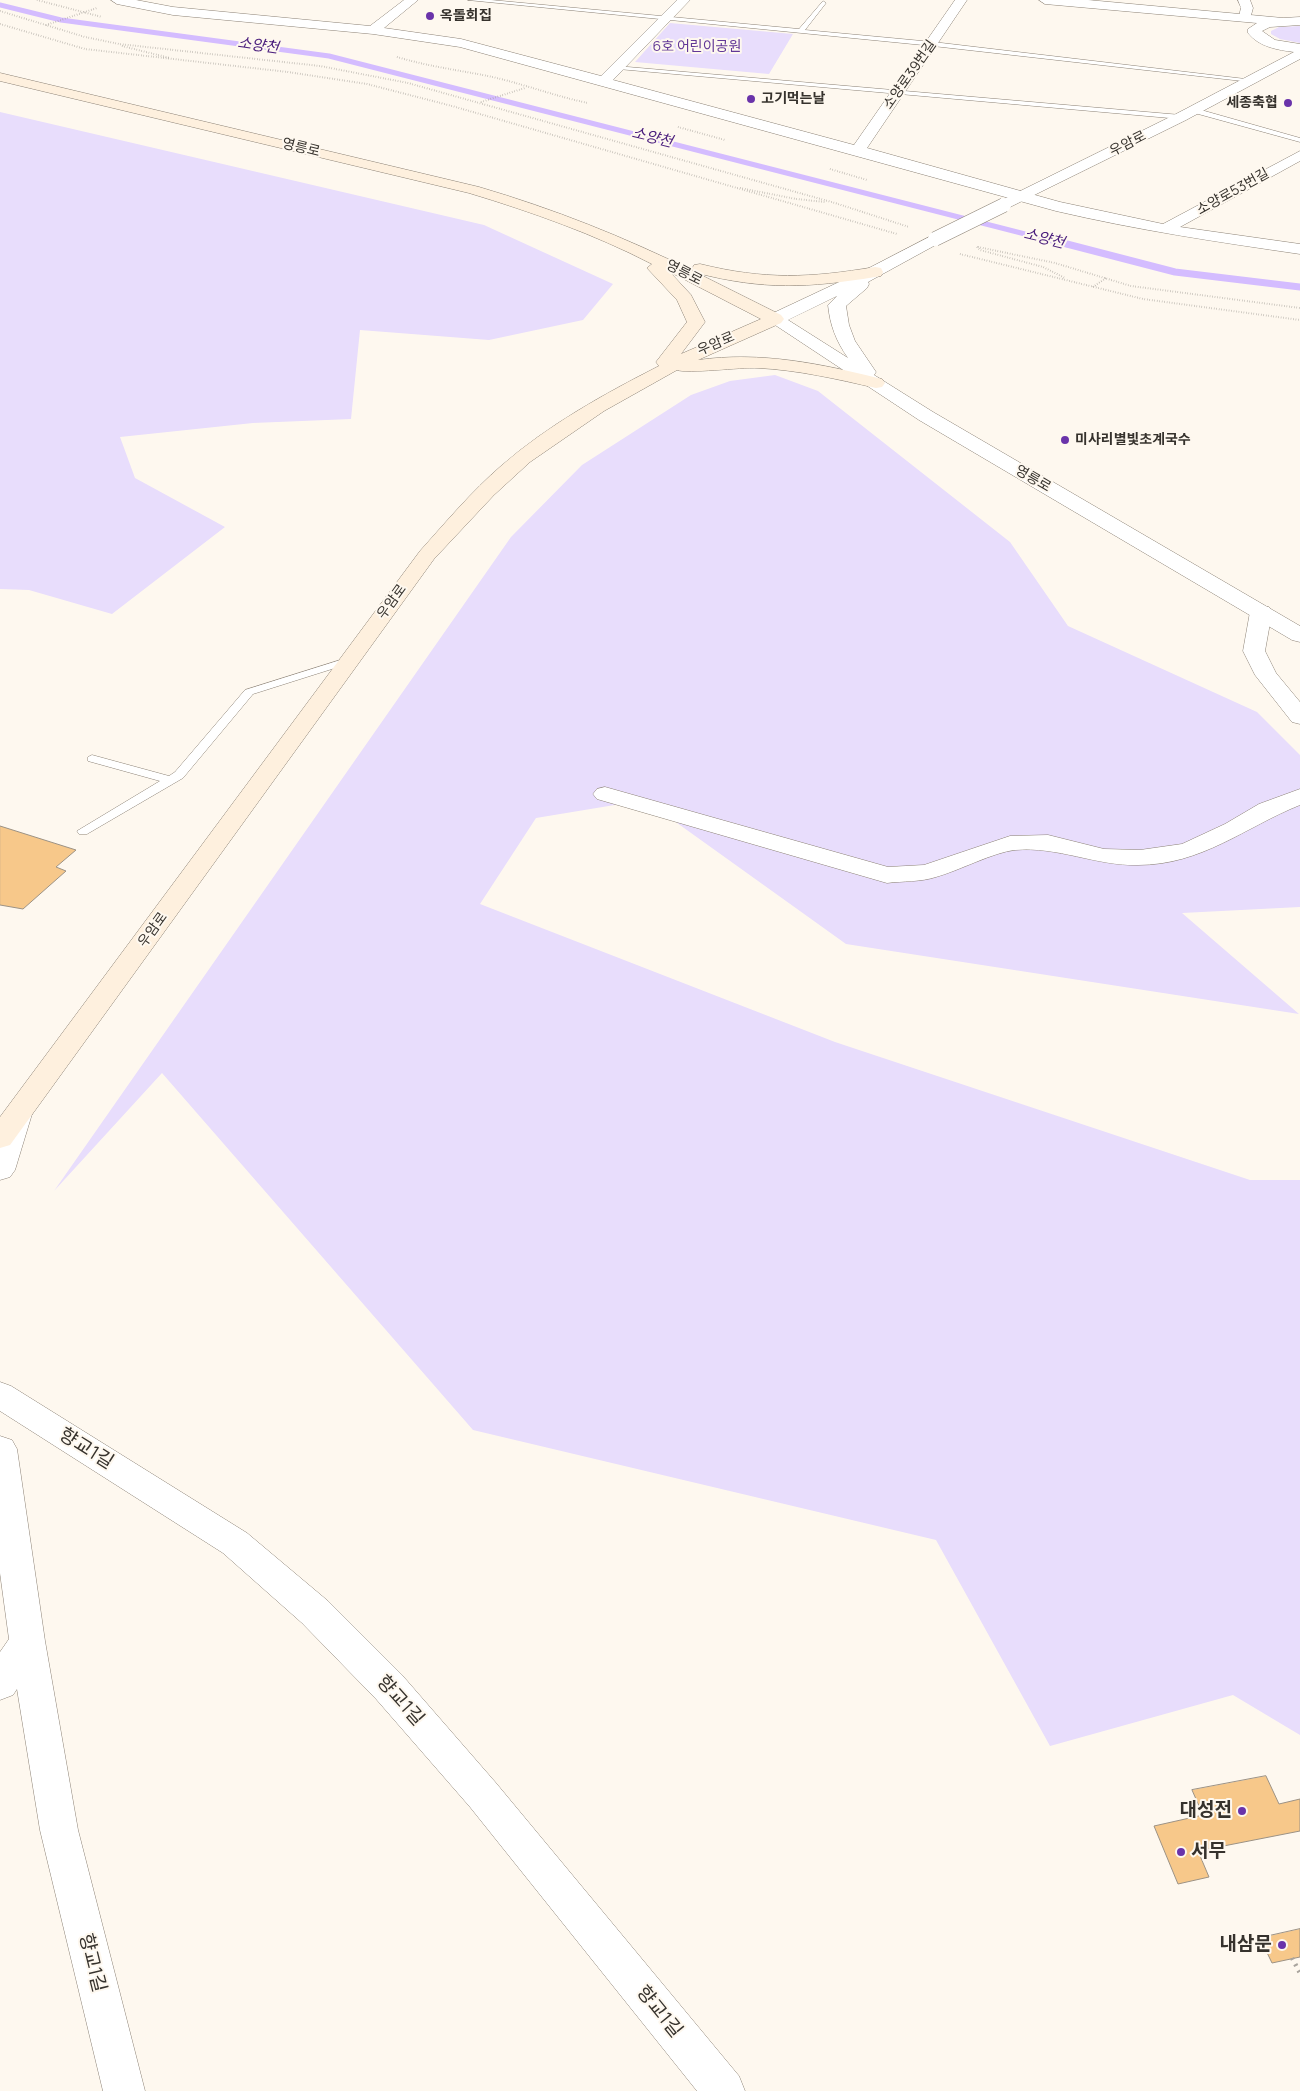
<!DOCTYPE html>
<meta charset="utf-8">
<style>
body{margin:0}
canvas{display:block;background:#fef8ef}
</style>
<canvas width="1300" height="2091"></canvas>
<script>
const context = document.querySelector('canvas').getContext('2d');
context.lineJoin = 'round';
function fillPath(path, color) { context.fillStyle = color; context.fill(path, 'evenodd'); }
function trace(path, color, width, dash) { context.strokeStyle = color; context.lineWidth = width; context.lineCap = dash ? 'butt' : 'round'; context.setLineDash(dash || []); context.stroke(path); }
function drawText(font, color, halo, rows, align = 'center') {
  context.font = font + ' Manrope,"Noto Sans KR",sans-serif'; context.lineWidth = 4; context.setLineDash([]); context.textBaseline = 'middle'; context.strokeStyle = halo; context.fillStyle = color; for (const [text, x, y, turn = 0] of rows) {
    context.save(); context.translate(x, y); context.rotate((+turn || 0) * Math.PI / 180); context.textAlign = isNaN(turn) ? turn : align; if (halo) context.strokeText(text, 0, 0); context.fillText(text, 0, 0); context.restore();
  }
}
fillPath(new Path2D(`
 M670,23L793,34L769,74L635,62Z
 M1300,26V43L1280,39L1271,34V31L1279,27Z
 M0,112L484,225L613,284L583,320L489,340L360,330L351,419L253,423L120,437L135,478L225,527L112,614L29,590L0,589Z
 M775,375L818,391L1010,542L1068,626L1257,712L1300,755V907L1182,913L1299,1014L846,944L645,800L536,818L480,904L835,1042L1250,1180H1300V1735L1233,1695L1050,1746L936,1540L473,1430L162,1073L54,1191L511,537L582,465L691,395L730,381Z`), '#e8ddfc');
trace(new Path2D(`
 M0,5L61,20L329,56L1068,245`), '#d4bcff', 5);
trace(new Path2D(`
 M1063,243L1175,272L1300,287`), '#d4bcff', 7);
const building = new Path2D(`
 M0,826L76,850L56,867L66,871L23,909L0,905Z
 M1266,1776L1279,1804L1300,1799V1831L1198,1851L1209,1877L1178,1884L1154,1826L1203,1815L1192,1790Z
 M1300,1929V1957L1272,1963L1260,1938Z`);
fillPath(building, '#f7c88a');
trace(building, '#9c9285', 1);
const service = new Path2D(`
 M468,0H491L799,29L823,1L826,3L805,30L933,42L1254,80L1251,82L933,46Z
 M616,66L1181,115L1185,117L1181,119L618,69Z
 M1194,108L1300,138V142L1191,112Z
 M350,657L354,658V662L253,694L183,778L87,834H79L77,831L160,781L88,761V757L92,755L169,776L175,772L245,690Z`);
const minor = new Path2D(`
 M111,0H136L173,7L370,26L404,0H418L384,28L461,39L601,76L677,0H690L613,80L854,145L955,0H967L867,148L1060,202L1163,224L1300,151V161L1180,227L1300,244V254C1218,242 1137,230 1056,211L460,47L373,34L173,15L117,4Z
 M1238,0H1250L1253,8L1250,19H1240L1239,16L1241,8Z
 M1261,606L1269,607L1272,612L1265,651L1276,673L1300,702V724L1292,722L1255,675L1243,651L1250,612L1253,607Z
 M605,787L888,867L924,865L1010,836L1048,835L1104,849L1140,850L1182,844L1225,824L1259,804L1300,789V805C1245,827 1202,865 1138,865C1096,866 1057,846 1015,850C994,852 958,871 936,877C921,882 903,881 887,883L597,799L593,794L597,789Z
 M0,1436L12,1440L17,1449L45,1641L78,1830L145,2091H103L40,1830L17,1689L13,1695L0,1700V1652L9,1639L0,1573Z`);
const tertiary = new Path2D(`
 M1039,0H1088L1283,18L1300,17V25L1270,27L1262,31L1275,40L1300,44V59L1186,120L1004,210L996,205L998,202L1176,114L1294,52C1278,50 1259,47 1248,33V29L1257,23L1045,4Z
 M935,234L941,236L943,239L941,242L868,282L869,284L867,288L846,306L849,325L855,341L876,372L874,375L933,412L1300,626V642L1292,640L919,420L766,319L769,315L869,268ZM837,296L828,305C830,325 836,341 848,358L788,320Z
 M18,1104L28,1107L32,1114L15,1170L10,1177L0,1180V1125L8,1107Z
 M0,1382L11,1386L247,1533L328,1601L402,1675L496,1783L739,2076L745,2091H697L470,1807L376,1699L302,1623L223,1553L0,1411Z`);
const secondary = new Path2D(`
 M0,73L479,187C554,209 624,237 693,271L692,269L694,265L700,264C765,280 810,278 875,267L881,268L883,272L881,276L875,277C808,288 763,290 697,273L781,315L784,319L781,323L698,360C761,351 822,364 882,379L885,383L882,387L876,388C837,379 798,370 758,368C740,367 688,374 677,370L604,411L530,462L494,495L434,559L10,1145L0,1148V1117L420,551C446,522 472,491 501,466C548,425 604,394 659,366L656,362L687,322L677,300L647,268L652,264C594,234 532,212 469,193L0,81ZM670,272L761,319L681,354L705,322L691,295Z`);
trace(service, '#8c8276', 1);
trace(minor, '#8c8276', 1);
trace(tertiary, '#8c8276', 1);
trace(secondary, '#8c8276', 1);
trace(new Path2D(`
 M37,0L102,17
 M0,11L85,37L119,44L320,66L408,83L835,203L909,227
 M0,24L85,49L288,72L367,84L452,106L897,234
 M46,25L97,8
 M122,46L170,58
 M397,57C427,66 457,70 488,76C521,83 554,96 588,103
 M481,102L525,88
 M678,127L725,140
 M830,169L867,180
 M740,188L796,199L825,202
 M977,247L980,250L1043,267L1065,278
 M978,247L1055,263L1131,286L1300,308
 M960,254L1143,299L1300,320
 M1093,287L1106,278`), '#a9a49d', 2, [0.5, 2]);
trace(new Path2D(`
 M1292,1958L1300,1973`), '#a9a49d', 4.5, [2, 5]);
fillPath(service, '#fff');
fillPath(minor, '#fff');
fillPath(tertiary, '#fff');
fillPath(secondary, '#fef0de');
const tertiaryBridge = new Path2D(`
 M935,239L1004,205`);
trace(tertiaryBridge, '#8c8276', 15, []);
trace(tertiaryBridge, '#fff', 14);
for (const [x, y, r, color] of [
 [430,16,5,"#6a33aa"],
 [751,99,5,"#6a33aa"],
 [1288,103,5,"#6a33aa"],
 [1065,440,5,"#6a33aa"],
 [1242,1811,5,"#6a33aa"],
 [1181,1852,5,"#6a33aa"],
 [1282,1945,5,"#6a33aa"]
]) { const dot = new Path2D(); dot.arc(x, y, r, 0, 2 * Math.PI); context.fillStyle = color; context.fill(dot); trace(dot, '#fef8ef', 2); }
drawText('bold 14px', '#36322d', '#fef8ef', [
 ["옥돌회집",440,16],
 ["고기먹는날",761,99],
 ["세종축협",1278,103,"right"],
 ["미사리별빛초계국수",1075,440]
], 'left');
drawText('14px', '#623897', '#fef8ef', [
 ["6호 어린이공원",697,47]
]);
drawText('14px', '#36322d', '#fef8ef', [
 ["소양로39번길",910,75,-55],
 ["우암로",1128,144,-27],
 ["영릉로",301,148,14],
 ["소양로53번길",1233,192,-29],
 ["영릉로",684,273,27],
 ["우암로",716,344,-23],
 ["영릉로",1033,479,30],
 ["우암로",392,602,-54],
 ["우암로",153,930,-54]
]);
drawText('italic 15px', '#4c207e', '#fef8ef', [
 ["소양천",258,46,8],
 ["소양천",652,138,14],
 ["소양천",1044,239,14]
]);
drawText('19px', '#36322d', '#fef8ef', [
 ["향교1길",86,1449,32],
 ["향교1길",400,1701,48],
 ["향교1길",92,1963,76],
 ["향교1길",659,2012,51]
]);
drawText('bold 19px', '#36322d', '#fef8ef', [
 ["대성전",1232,1811],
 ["서무",1191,1852,"left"],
 ["내삼문",1272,1945]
], 'right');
</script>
